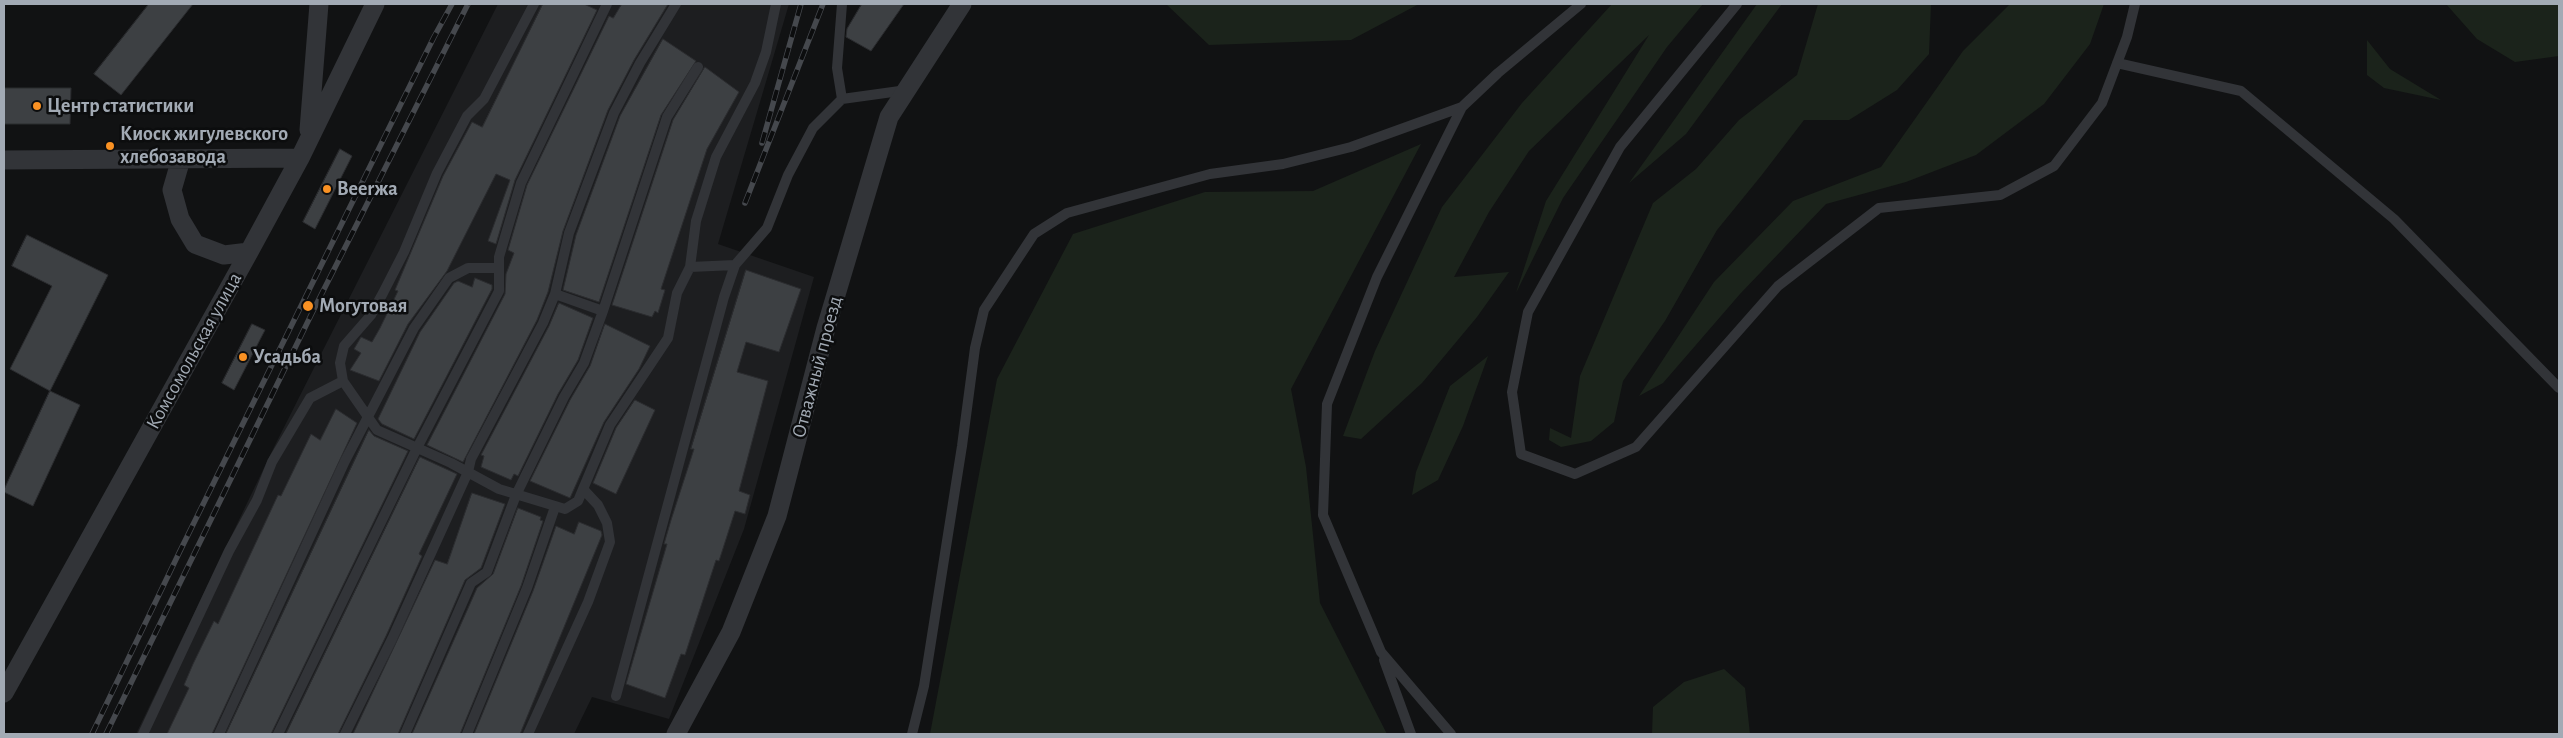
<!DOCTYPE html>
<meta charset="utf-8">
<style>
body{margin:0}
#map{position:relative;width:2563px;height:738px;overflow:hidden;background:#111213;font-family:"Alegreya Sans",sans-serif}
canvas{display:block}
.frame{position:absolute;inset:0;border:5px solid #a2aab4;pointer-events:none}
</style>
<div id="map">
<canvas width="2563" height="738"></canvas>
<div class="frame"></div>
</div>
<script>
const context = document.querySelector('canvas').getContext('2d');
context.lineJoin = 'round';
function fillPath(path, color) { context.fillStyle = color; context.fill(path, 'evenodd'); }
function trace(path, color, width, dash) { context.strokeStyle = color; context.lineWidth = width; context.lineCap = dash ? 'butt' : 'round'; context.setLineDash(dash || []); context.stroke(path); }
function drawText(font, color, halo, rows, align = 'center') {
  context.font = font + ' "Alegreya Sans",sans-serif'; context.lineWidth = 5; context.setLineDash([]); context.textBaseline = 'middle'; context.strokeStyle = halo; context.fillStyle = color; for (const [text, x, y, turn = 0] of rows) {
    context.save(); context.translate(x, y); context.rotate((+turn || 0) * Math.PI / 180); context.textAlign = isNaN(turn) ? turn : align; if (halo) context.strokeText(text, 0, 0); context.fillText(text, 0, 0); context.restore();
  }
}
fillPath(new Path2D(`
 M498,4H789L718,244L814,277L744,529L669,719L592,697L574,734H136L275,445Z`), '#1d1e20');
fillPath(new Path2D(`
 M1166,4H1419L1351,40L1209,45Z
 M1612,4H1703L1667,47L1563,198L1516,293L1546,201L1649,35L1529,151L1489,212L1454,277L1509,272L1477,317L1422,383L1361,439L1343,436L1375,351L1442,207L1522,103Z
 M1757,4H1782L1686,134L1629,183Z
 M1818,4H1931L1929,54L1897,90L1849,120H1804L1761,176L1717,230L1665,321L1623,381L1614,422L1591,441L1561,447L1549,440L1550,428L1571,438L1580,376L1653,203L1696,169L1739,120L1797,75Z
 M2010,4H2104L2090,44L2044,104L1976,155L1906,182L1826,204L1740,294L1663,383L1639,396L1714,282L1793,201L1881,167L1963,51Z
 M2446,4H2559V56L2515,62L2477,39Z
 M2367,40L2390,69L2441,100L2384,88L2367,75Z
 M1421,144L1291,389L1306,467L1320,603L1387,734H930L997,379L1073,234L1205,192L1313,191Z
 M1488,356L1463,426L1438,480L1412,495L1416,472L1450,386Z
 M1724,669L1745,688L1750,734H1652L1653,707L1684,682Z`), '#1b231b');
const building = new Path2D(`
 M149,4H193L121,95L94,74Z
 M543,4H584L597,10L515,180L496,244L488,241L510,180L496,174L447,271L408,324L379,381L350,370L361,353L354,349L361,337L372,342L380,328L398,291L395,290L443,176L472,122L482,127Z
 M622,4H668L634,60L608,110L563,231L548,292L537,320L463,462L427,445L505,294L506,274L514,253L508,250L527,185L609,16L613,18Z
 M862,4H904L871,51L846,37L847,29Z
 M663,39L696,61L661,115L599,302L563,290L576,235L620,116Z
 M705,67L739,92L707,149L661,289L665,290L658,313L655,311L652,317L612,305L673,120Z
 M4,88H71L70,124H4Z
 M340,149L352,156L315,229L303,222Z
 M27,235L108,275L50,391L10,369L52,286L12,266Z
 M746,270L801,289L779,352L746,342L737,372L768,381L739,491L750,495L745,514L735,511L719,561L716,560L685,655L681,654L665,698L626,684L667,544H664L671,520L694,449H691Z
 M475,278L492,285V289L414,439L382,424L378,419L420,332L454,283L458,281L472,287Z
 M559,303L593,318L578,360L558,394L518,476L514,474L511,480L481,467L484,456L481,455L549,326Z
 M252,324L265,330L234,390L222,383Z
 M605,324L650,346L639,369L604,422L570,498L530,481L570,400L590,366Z
 M50,391L80,405L33,506L4,492V490Z
 M635,400L655,410L616,494L593,483L616,428Z
 M336,409L357,423L212,734H167L189,688L184,685L193,664L214,621L218,624L278,495L281,496L311,434L320,440Z
 M369,430L374,436L408,451L271,734H226Z
 M420,457L457,474L419,554L422,556L386,636L338,734H286Z
 M472,493L505,504L481,568L465,580L398,734H353L435,560L447,564Z
 M518,508L541,517L540,520L543,521L521,586L460,734H412L477,588L493,574Z
 M579,522L601,531L602,535L520,734H474L533,591L556,526L574,534Z`);
fillPath(building, '#3d4043');
trace(building, '#2b2c2f', 1);
trace(new Path2D(`
 M534,4L484,99L467,116L437,173L404,252L383,293L371,315L344,346L340,363L343,381L377,430L451,463L499,489L565,509L578,501L610,425L668,338L677,293L690,267L735,265
 M842,4L837,68L842,99
 M1737,4L1620,147L1528,312L1512,392L1521,454L1575,474L1636,447L1778,286L1879,208L2000,195L2054,166L2102,103L2127,37L2135,4
 M2117,63L2241,91L2394,219L2559,388
 M690,267L696,221L716,157L755,83L766,52L776,4
 M555,294L603,311L667,117L698,67
 M1384,660L1411,734
 M616,696L724,297L735,265L767,228L788,175L813,128L842,99L907,90
 M143,734L229,551L257,500L272,462L310,398L343,381
 M219,734L345,461L414,328L449,278L468,268H497
 M278,734L417,448L499,291V257L521,183L607,4
 M345,734L392,639L468,472L471,459L543,323L555,294L569,233L614,113L640,63L676,4
 M405,734L471,583L487,572L516,495L564,397L584,363L603,311
 M467,734L527,588L555,507
 M528,734L588,602L610,542L607,523L598,505L583,489
 M912,734L924,686L962,446L975,348L984,310L1034,234L1067,213L1210,174L1283,164L1351,147L1462,107L1498,73L1581,4
 M1451,734L1381,652L1323,515L1327,404L1377,277L1462,107`), '#323438', 10);
trace(new Path2D(`
 M309,130L319,4
 M181,159L172,190L180,219L195,244L224,255L249,252
 M4,160L300,158
 M4,693L249,252L300,158L375,4
 M676,734L731,632L777,516L826,328L889,117L962,4`), '#323438', 19);
const rail = new Path2D(`
 M762,143L801,4
 M745,203L823,4
 M92,734L180,551L434,37L452,4
 M106,734L314,309L468,4`);
trace(rail, '#45484d', 5.5);
trace(rail, '#0c0d0e', 4, [11]);
for (const [x, y, r, color] of [
 [37,106,5,"#f99123"],
 [110,146,5,"#f99123"],
 [327,189,5,"#f99123"],
 [308,306,6,"#f99123"],
 [243,357,5,"#f99123"]
]) { const dot = new Path2D(); dot.arc(x, y, r, 0, 2 * Math.PI); context.fillStyle = color; context.fill(dot); trace(dot, '#0c0d0e', 2); }
drawText('bold 20px', '#a2aab4', '#0c0d0e', [
 ["Центр статистики",47,106],
 ["Киоск жигулевского",120,134],
 ["хлебозавода",120,157],
 ["Beerжа",337,189],
 ["Могутовая",319,306],
 ["Усадьба",253,357]
], 'left');
drawText('20px', '#a2aab4', '#0c0d0e', [
 ["Комсомольская улица",194,351,-61],
 ["Отважный проезд",817,367,-75]
]);
</script>
